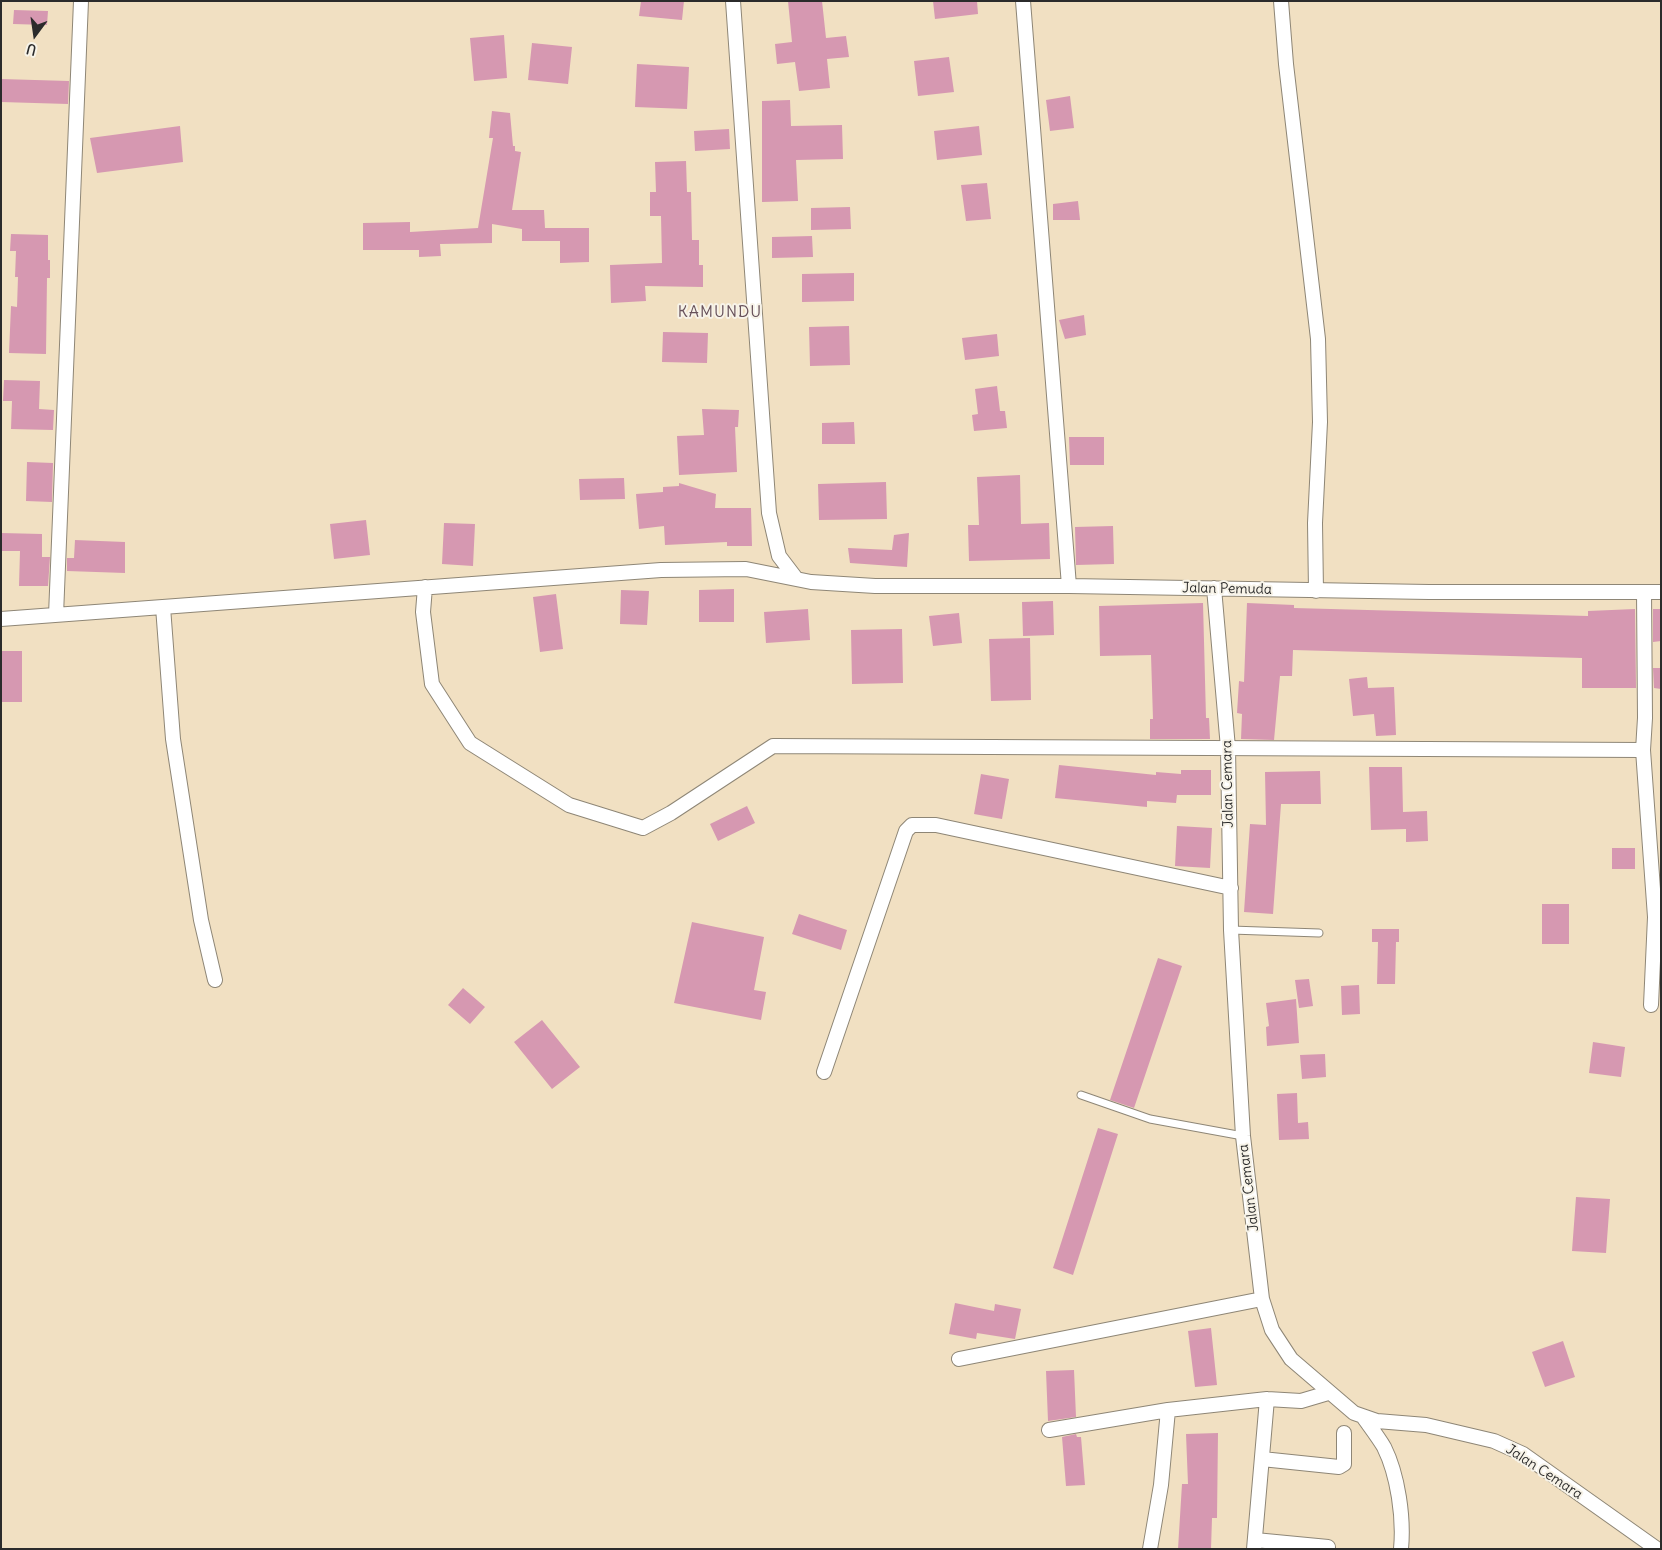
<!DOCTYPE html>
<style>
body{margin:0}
#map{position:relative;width:1662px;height:1550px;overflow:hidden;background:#f1e0c2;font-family:Delius,sans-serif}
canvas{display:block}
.frame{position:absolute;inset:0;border:2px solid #2b2b2b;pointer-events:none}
.north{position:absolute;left:10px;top:10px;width:50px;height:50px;-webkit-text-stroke:4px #f7f3e8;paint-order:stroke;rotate:194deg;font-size:14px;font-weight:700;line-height:20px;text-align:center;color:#2b2b2b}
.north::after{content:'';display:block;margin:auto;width:18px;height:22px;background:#2b2b2b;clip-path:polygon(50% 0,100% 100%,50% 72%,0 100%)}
</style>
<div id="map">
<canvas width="1662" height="1550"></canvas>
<div class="frame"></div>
<div class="north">U</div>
</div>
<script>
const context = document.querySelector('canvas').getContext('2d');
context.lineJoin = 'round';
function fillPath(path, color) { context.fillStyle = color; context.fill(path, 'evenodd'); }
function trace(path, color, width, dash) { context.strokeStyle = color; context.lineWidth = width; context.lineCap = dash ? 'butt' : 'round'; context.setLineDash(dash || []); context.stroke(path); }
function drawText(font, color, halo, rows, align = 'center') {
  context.font = font + ' Delius,sans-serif'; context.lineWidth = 4; context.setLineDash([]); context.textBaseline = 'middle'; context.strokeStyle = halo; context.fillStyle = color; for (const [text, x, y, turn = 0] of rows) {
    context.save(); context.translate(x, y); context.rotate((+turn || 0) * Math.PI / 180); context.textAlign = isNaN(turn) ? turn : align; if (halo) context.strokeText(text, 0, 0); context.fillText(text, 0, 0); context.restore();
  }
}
fillPath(new Path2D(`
 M641,1H684L682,20L639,16Z
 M788,1H822L826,38L846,36L849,57L827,59L830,88L799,91L795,62L777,64L775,44L792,42Z
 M933,1H977L978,14L935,19Z
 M14,10L48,11L47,25L13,24Z
 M504,35L507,78L474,81L470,38Z
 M532,43L572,47L568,84L528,80Z
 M949,57L954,92L918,96L914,61Z
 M637,64L689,67L687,109L635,107Z
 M1,79L69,81L68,104L1,102Z
 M1070,96L1074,128L1050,131L1046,100Z
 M790,100L791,126L842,125L843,159L796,160L798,201L762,202V101Z
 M492,111L510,113L513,146H515V151L521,152L512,210H544L545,228H589V262L560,263V241H522V229L492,224V243L440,244L441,256L419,257V250H363V223L410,222V232L478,228L493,138H489Z
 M180,126L183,162L97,173L90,138Z
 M979,126L982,155L937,160L934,131Z
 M729,129L730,149L695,151L694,131Z
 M686,161L687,192H691L692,240H699V265H703V287L645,286L646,301L611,303L610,265L662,263L661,216H650V192H656L655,162Z
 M987,183L991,219L966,221L961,185Z
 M1078,201L1080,220H1053V204Z
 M850,207L851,229L811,230V208Z
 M11,234L48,235V260H50V278H47L46,354L9,353L11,306L17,307L18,277H15L16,251H10Z
 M812,236L813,257L772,258V237Z
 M854,273V301L802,302V274Z
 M1084,315L1086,335L1065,339L1059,320Z
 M849,326L850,365L810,366L809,327Z
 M663,332L708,333L707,363L662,362Z
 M997,334L999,356L965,360L962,338Z
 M4,380L40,381L39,409L54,410L53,430L11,429L12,401H3Z
 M997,386L1000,411H1005L1007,428L974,431L972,415L978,414L975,389Z
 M702,409L739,410L738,427H735L737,472L679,475L677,436L704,435Z
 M854,422L855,444H822V423Z
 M1069,437H1104V465H1070Z
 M27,462L53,463L52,502L26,501Z
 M1020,475L1021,524L1049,523L1050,559L969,561L968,525H979L977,477Z
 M624,478L625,499L580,500L579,479Z
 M886,482L887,519L819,520L818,484Z
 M679,483L716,494L715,508H751L752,546H727V542L665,545L664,526L639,529L636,494L663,492V487L679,486Z
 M366,520L370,555L334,559L330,524Z
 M444,523L475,524L473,566L442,564Z
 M1113,526L1114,564L1076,565L1075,527Z
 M1,533L42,534V557H50L48,586H19L20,551H1Z
 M909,533L907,567L850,563L848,548L892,550L894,535Z
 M75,540L125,542V573L67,571V558H74Z
 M734,589V622H699V590Z
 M621,590L649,591L647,625L620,624Z
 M556,594L563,649L540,652L533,597Z
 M1053,601L1054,635L1023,636L1022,602Z
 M1203,603L1206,718H1209L1210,739H1150V719H1153L1151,655L1100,656L1099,606Z
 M1247,603L1294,605V608L1588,616V611L1635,609L1636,688H1582V658L1293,650L1292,676H1280L1274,740L1241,739L1242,714L1237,713L1239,681L1244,682Z
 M808,609L810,640L766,643L764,612Z
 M1653,609H1661V641L1653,642Z
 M959,613L962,643L933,646L929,616Z
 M902,629L903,683L852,684L851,630Z
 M1030,638L1031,700L991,701L989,639Z
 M1,651H22V702H1Z
 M1653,668H1661V689L1654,688Z
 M1367,677L1368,688L1394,687L1396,735L1376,736L1374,714L1353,716L1349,679Z
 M1059,765L1156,775V772L1181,774V770H1211V795H1177L1176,803L1147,801V807L1055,798Z
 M1369,767H1402L1403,812L1427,811L1428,841L1406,842V829L1371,830Z
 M1320,771L1321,804H1281L1273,914L1244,912L1250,824L1266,825L1265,772Z
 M981,774L1009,779L1002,819L974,814Z
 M747,806L755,823L718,841L710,824Z
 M1177,826L1212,828L1210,868L1175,866Z
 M1612,848H1635V869H1612Z
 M1542,904H1569V944H1542Z
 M799,914L847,930L841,950L792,934Z
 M692,922L764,937L754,990L766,992L761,1020L674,1003Z
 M1372,929H1399V942H1396L1395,984H1377L1378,942H1372Z
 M1158,958L1182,966L1134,1108L1110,1100Z
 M1309,979L1313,1006L1299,1008L1295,980Z
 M1359,985L1360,1014L1342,1015L1341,986Z
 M463,988L485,1007L470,1024L448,1005Z
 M1296,999L1299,1043L1267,1046L1266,1027L1269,1026L1266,1003Z
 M542,1020L580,1067L552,1089L514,1042Z
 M1593,1042L1625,1047L1621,1077L1589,1073Z
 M1325,1054L1326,1077L1302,1079L1300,1055Z
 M1297,1093L1298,1123L1308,1122L1309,1139L1279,1140L1277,1094Z
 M1098,1128L1118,1134L1073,1275L1053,1268Z
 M1576,1197L1610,1199L1606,1253L1572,1251Z
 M955,1303L994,1311L995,1304L1021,1309L1015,1339L977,1333L976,1339L949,1334Z
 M1211,1328L1217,1385L1195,1387L1188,1331Z
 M1563,1341L1575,1377L1545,1387L1532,1352Z
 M1074,1370L1076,1417L1048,1421L1046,1371Z
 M1218,1433L1217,1518H1212L1211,1549H1178L1182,1484H1188L1186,1434Z
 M1076,1434L1077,1437H1081L1085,1485L1066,1486L1062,1437Z`), '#d698b1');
const lane = new Path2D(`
 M1231,930L1319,933
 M1081,1095L1150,1119L1243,1136`);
const street = new Path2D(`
 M733,1L769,513L779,556L795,577
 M1023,1L1069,586
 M1281,1L1286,64L1318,339L1320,422L1315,523L1316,591
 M425,587L423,612L432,684L470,743L569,805L643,828L671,813L773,746L1643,750
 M1214,588L1228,748L1231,930L1243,1136L1262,1299L1272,1330L1291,1359L1354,1413L1377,1421L1426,1425L1494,1441L1523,1454L1657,1549
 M1644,592L1645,718L1643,750L1655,917L1651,1005
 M163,607L173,739L201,920L215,980
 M56,615L81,1
 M1,619L661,570L746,569L811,582L875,586H1069L1429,592H1661
 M824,1072L906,831L912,825H936L1231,888
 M959,1359L1262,1299
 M1364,1418C1371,1428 1378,1437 1384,1447C1398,1475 1404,1518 1401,1549
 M1049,1430L1168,1410L1267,1399L1301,1401L1328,1393
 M1262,1459L1339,1467L1344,1464V1433
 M1255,1540L1328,1547
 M1150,1549L1161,1485L1168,1410
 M1254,1549L1267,1399`);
trace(lane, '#8e8676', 9);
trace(street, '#8e8676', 16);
trace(lane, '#fff', 7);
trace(street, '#fff', 14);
drawText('14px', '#2b2b2b', '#f7f3e8', [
 ["Jalan Pemuda",1227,589,1],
 ["Jalan Cemara",1228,784,-91],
 ["Jalan Cemara",1249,1188,-97],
 ["Jalan Cemara",1544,1472,33]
]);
context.letterSpacing = '1px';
drawText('16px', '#67515a', '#f7f3e8', [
 ["KAMUNDU",720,312]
]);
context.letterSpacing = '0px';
</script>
